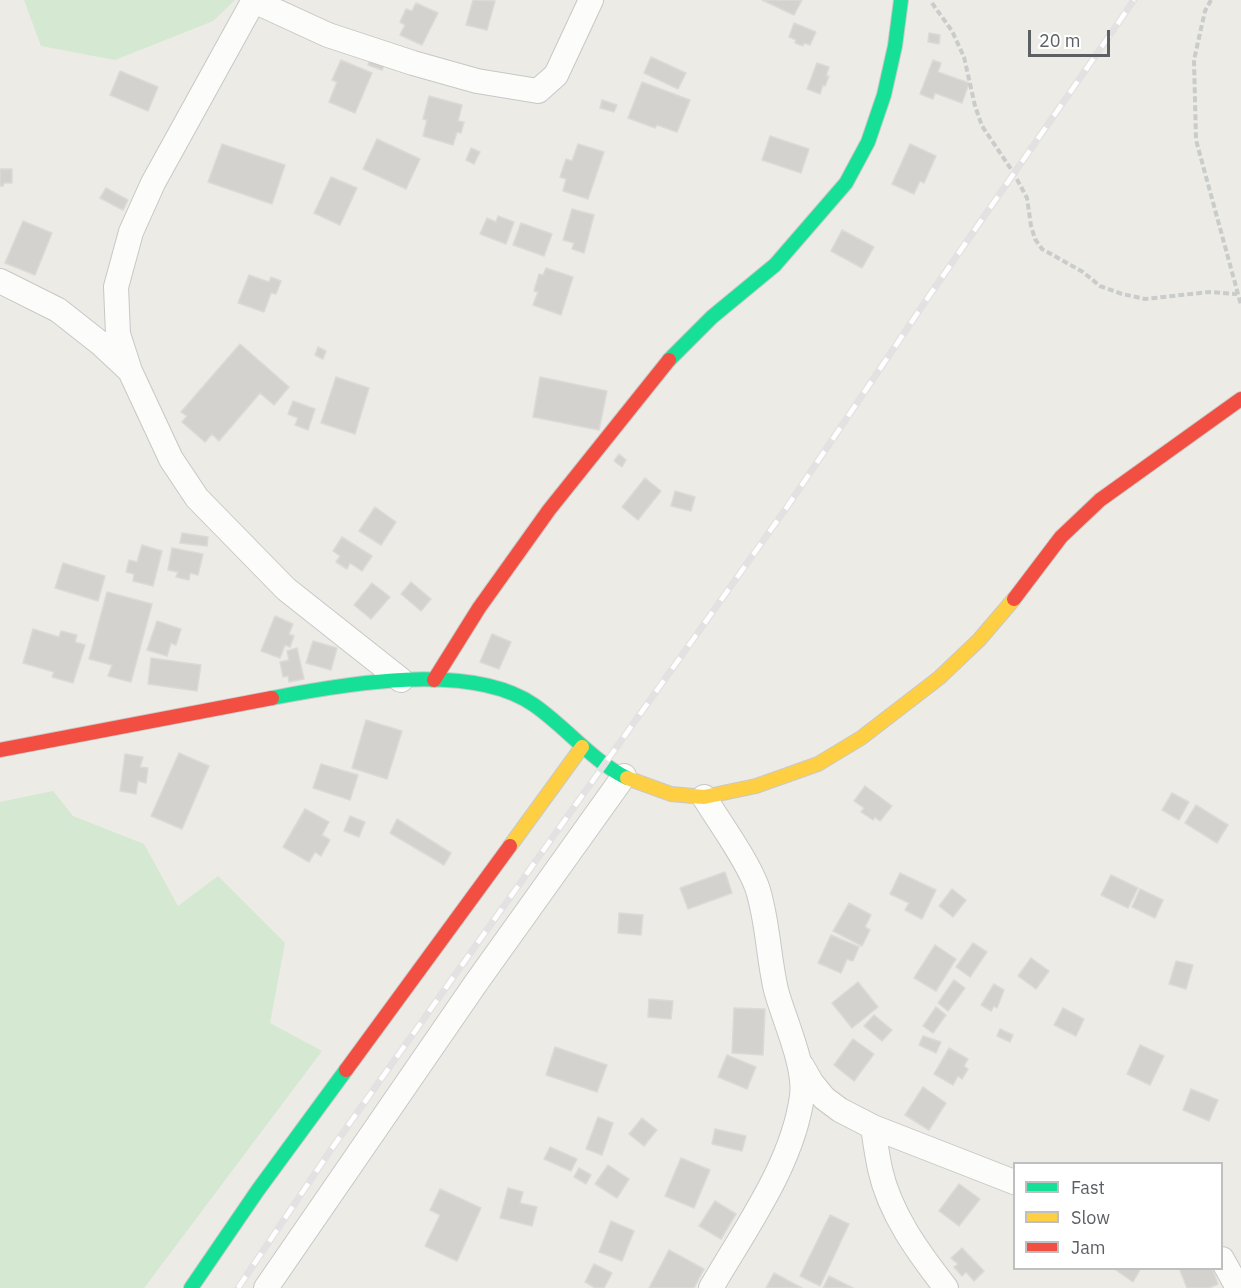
<!DOCTYPE html>
<style>
body{margin:0}
#map{position:relative;width:1241px;height:1288px;overflow:hidden;background:#ecebe6;font-family:"IBM Plex Sans",sans-serif}
canvas{display:block}
.legend{position:absolute;left:1013px;top:1162px;width:210px;height:108px;box-sizing:border-box;background:#fff;border:2px solid #bebfc1;margin:0;padding:8px 10px;list-style:none;font-size:18px;color:#5c5f64}
.legend li{display:flex;align-items:center;gap:12px;height:30px}
.legend b{width:30px;border:2px solid #bebfc1}
.scale{position:absolute;left:1028px;top:30px;width:82px;height:27px;box-sizing:border-box;border:3px solid #5c5f64;border-top:0;padding-left:8px;font-size:18px;line-height:21px;white-space:nowrap;color:#5c5f64;-webkit-text-stroke:4px #fff;paint-order:stroke}
</style>
<div id="map">
<canvas width="1241" height="1288"></canvas>
<ul class="legend">
<li><b style="height:8px;background:#16e098"></b>Fast</li>
<li><b style="height:8px;background:#ffcf43"></b>Slow</li>
<li><b style="height:8px;background:#f24e42"></b>Jam</li>
</ul>
<div class="scale">20 m</div>
</div>
<script>
const context = document.querySelector('canvas').getContext('2d');
context.lineJoin = 'round';
function fillPath(path, color) { context.fillStyle = color; context.fill(path, 'evenodd'); }
function trace(path, color, width, dash) { context.strokeStyle = color; context.lineWidth = width; context.lineCap = dash ? 'butt' : 'round'; context.setLineDash(dash || []); context.stroke(path); }
fillPath(new Path2D(`
 M24,0H235L213,21L115,60L41,46Z
 M53,791L73,816L144,844L178,906L218,876L285,943L270,1023L322,1051L144,1288H0V802Z`), '#d4e8d2');
const building = new Path2D(`
 M473,0L495,1L487,30L466,25Z
 M762,0H802L794,15Z
 M416,3L438,13L422,45L400,35L405,25L400,22L406,9L412,11Z
 M794,23L816,32L810,45L804,43L803,46L795,43L796,40L789,37Z
 M929,33L940,35L939,44L928,42Z
 M371,57L385,63L382,70L368,65Z
 M651,57L686,73L678,89L644,73Z
 M341,60L372,73L355,113L329,102L337,82L332,80Z
 M933,60L941,63L938,72L969,83L962,103L935,93L933,99L920,94Z
 M817,63L829,67L826,76H829L825,86L823,85L820,94L807,89Z
 M120,71L158,87L148,111L110,95Z
 M642,82L690,100L677,132L657,125L655,128L628,118Z
 M429,96L462,105L458,121L464,122L461,133L457,132L453,145L423,136L427,120L423,119Z
 M602,100L617,105L614,112L600,108Z
 M770,136L809,149L801,173L762,160Z
 M377,139L420,159L406,189L363,169Z
 M222,144L285,165L272,204L208,182Z
 M578,144L604,152L588,199L563,191L566,179L560,177L566,159L572,161Z
 M910,144L936,156L924,183L920,181L914,194L892,184Z
 M471,148L480,152L474,164L466,160Z
 M0,169H12V183H4L3,186H0Z
 M331,177L357,188L340,225L314,213Z
 M106,188L128,200L123,210L100,198Z
 M572,209L594,215L584,253L572,249L574,243L563,240Z
 M498,216L514,222L506,244L480,234L487,218L496,222Z
 M23,221L52,233L35,275L5,263Z
 M521,223L552,234L544,256L513,245Z
 M842,230L874,247L862,268L831,251Z
 M546,268L573,277L561,315L533,305L538,292L534,291L539,274L543,275Z
 M249,275L269,282L271,277L281,281L276,294L271,293L264,312L238,303Z
 M240,344L289,387L274,405L260,393L219,441L212,434L205,442L182,422L187,416L181,412Z
 M318,347L326,351L323,359L315,355Z
 M336,377L369,388L355,434L321,423Z
 M540,377L607,391L599,430L533,417Z
 M293,401L315,409L308,430L295,425L298,418L288,414Z
 M619,454L626,460L622,467L614,461Z
 M645,478L661,491L638,520L622,507Z
 M675,491L695,497L691,511L671,506Z
 M375,507L396,522L381,545L359,531Z
 M182,533L208,537L207,546L180,543Z
 M342,537L372,556L362,571L350,563L347,569L336,562L340,556L333,551Z
 M142,545L162,551L153,586L133,581L134,574L126,572L129,560L137,562Z
 M172,548L203,554L198,575L190,573L189,580L176,577L178,572L168,570Z
 M63,563L105,576L98,601L55,588Z
 M411,582L431,599L421,611L401,594Z
 M372,583L390,597L371,619L354,605Z
 M107,592L152,604L131,682L108,676L112,665L89,659Z
 M275,616L293,624L289,634L294,636L290,647L285,645L280,658L261,651Z
 M157,621L181,629L176,645L171,643L167,656L147,650Z
 M33,629L59,637L61,631L77,635L75,642L85,645L73,683L52,677L54,672L23,663Z
 M492,634L511,642L499,669L480,662Z
 M313,641L337,648L331,670L306,663Z
 M297,648L304,679L289,682L288,676L283,677L280,662L289,660L287,651Z
 M151,658L201,665L197,691L148,684Z
 M366,720L402,731L387,779L352,768Z
 M179,753L209,766L182,829L151,816Z
 M125,754L143,757L140,767L148,768L146,783L138,781L136,794L120,791Z
 M321,764L358,775L350,800L313,788Z
 M865,786L892,806L880,821L875,817L873,820L861,812L864,808L854,801Z
 M1172,793L1189,802L1179,820L1162,810Z
 M1196,805L1228,825L1217,843L1185,823Z
 M305,809L329,822L322,835L330,840L321,856L315,852L309,862L283,847Z
 M350,816L365,822L359,837L344,831Z
 M397,819L451,853L444,865L390,833Z
 M725,872L732,893L688,909L680,888Z
 M900,873L936,890L922,919L905,910L909,903L890,894Z
 M1111,875L1138,888L1128,908L1101,895Z
 M952,889L966,900L953,917L939,906Z
 M1140,889L1163,900L1155,918L1132,907Z
 M849,903L871,915L865,927L870,930L862,946L833,931Z
 M619,913L643,915L641,935L618,933Z
 M831,935L859,947L853,961L847,959L841,973L818,963Z
 M973,943L987,952L970,977L956,967Z
 M935,945L956,959L936,991L914,978Z
 M1031,958L1049,971L1036,989L1018,976Z
 M1176,961L1193,965L1186,989L1169,984Z
 M954,980L965,988L948,1011L938,1003Z
 M858,982L878,1007L852,1028L832,1003Z
 M994,984L1004,990L997,1008L994,1006L991,1011L981,1005Z
 M649,999L673,1001L671,1019L648,1017Z
 M936,1007L946,1015L933,1033L923,1026Z
 M734,1008L765,1009L763,1055L732,1053Z
 M1063,1008L1084,1019L1076,1036L1054,1025Z
 M874,1015L892,1030L882,1041L864,1026Z
 M1000,1029L1013,1035L1010,1042L997,1036Z
 M923,1036L941,1042L936,1053L919,1045Z
 M853,1039L874,1054L854,1081L834,1065Z
 M1140,1045L1164,1056L1150,1085L1127,1074Z
 M555,1047L607,1065L597,1092L546,1075Z
 M949,1048L968,1059L964,1066L968,1069L962,1079L958,1076L953,1085L934,1074Z
 M727,1055L756,1067L747,1089L718,1077Z
 M923,1087L946,1103L929,1130L905,1115Z
 M1191,1089L1218,1100L1209,1121L1183,1110Z
 M598,1117L613,1123L602,1155L586,1149Z
 M642,1118L657,1130L644,1146L629,1134Z
 M715,1129L746,1136L742,1151L712,1144Z
 M550,1147L577,1159L571,1171L544,1159Z
 M681,1158L710,1170L694,1208L665,1196Z
 M608,1165L629,1179L617,1198L595,1184Z
 M579,1168L591,1175L586,1184L574,1177Z
 M959,1184L980,1199L959,1226L939,1211Z
 M508,1188L523,1192L520,1203L537,1207L532,1226L500,1218Z
 M440,1189L481,1208L457,1261L425,1246L440,1215L430,1210Z
 M715,1201L736,1214L721,1239L699,1226Z
 M830,1215L849,1224L820,1286L800,1276Z
 M611,1221L634,1231L622,1261L599,1252Z
 M962,1248L984,1271L974,1281L966,1272L962,1276L954,1267L958,1264L951,1258Z
 M669,1250L704,1269L694,1288H649Z
 M594,1264L612,1273L604,1288H595L585,1282Z
 M1113,1268H1141L1133,1282Z
 M1179,1268H1212L1218,1284L1209,1288H1187Z
 M774,1273L802,1288H766Z
 M829,1276L853,1288H823Z`);
fillPath(building, '#d3d2cf');
trace(building, '#dbdad6', 1.5);
const street = new Path2D(`
 M254,1L328,35L413,63L477,81L538,91L556,75L591,0
 M0,281L58,310L100,343L130,371L171,459L197,498L286,589L401,680
 M129,368L118,334L116,287L131,232L153,183L254,0
 M704,797C720,823 747,860 757,887C768,920 768,956 776,990C784,1020 806,1066 802,1096C793,1164 745,1229 711,1288
 M802,1066L811,1082L824,1098L840,1110L873,1127L1014,1182
 M873,1127C875,1141 877,1155 880,1169C890,1214 918,1252 946,1288
 M1222,1259L1238,1288
 M266,1288L476,983L624,776`);
const fast = new Path2D(`
 M669,360L712,317L775,265L846,183L868,142L884,95L895,46L901,0
 M272,698C344,684 470,661 534,705C567,728 591,760 627,778
 M191,1288L258,1190L346,1070`);
const slow = new Path2D(`
 M627,778L671,794L704,797L756,786L818,764L861,738L939,678L979,640L1014,599
 M510,846L582,747`);
const jam = new Path2D(`
 M1014,599L1061,537L1100,500L1241,399
 M434,680L479,608L549,510L669,360
 M0,750L272,698
 M346,1070L510,846`);
trace(street, '#c7c7c7', 26);
trace(fast, '#c8c9c8', 16);
trace(slow, '#c8c9c8', 16);
trace(jam, '#c8c9c8', 16);
trace(new Path2D(`
 M1211,0L1205,11L1194,60L1196,140L1241,305
 M932,3L952,31L964,57L975,106L982,126L1013,172L1027,198L1031,226L1035,239L1042,249L1083,272L1100,286L1122,294L1145,299L1209,292L1237,294`), '#c9ccca', 4, [6, 3]);
trace(street, '#fcfcfb', 24);
trace(fast, '#16e098', 14);
trace(slow, '#ffcf43', 14);
trace(jam, '#f24e42', 14);
const rail = new Path2D(`
 M238,1288L330,1151L787,507L929,296L1134,0`);
trace(rail, '#e3e2e2', 7);
trace(rail, '#fff', 4.5, [14]);
</script>
